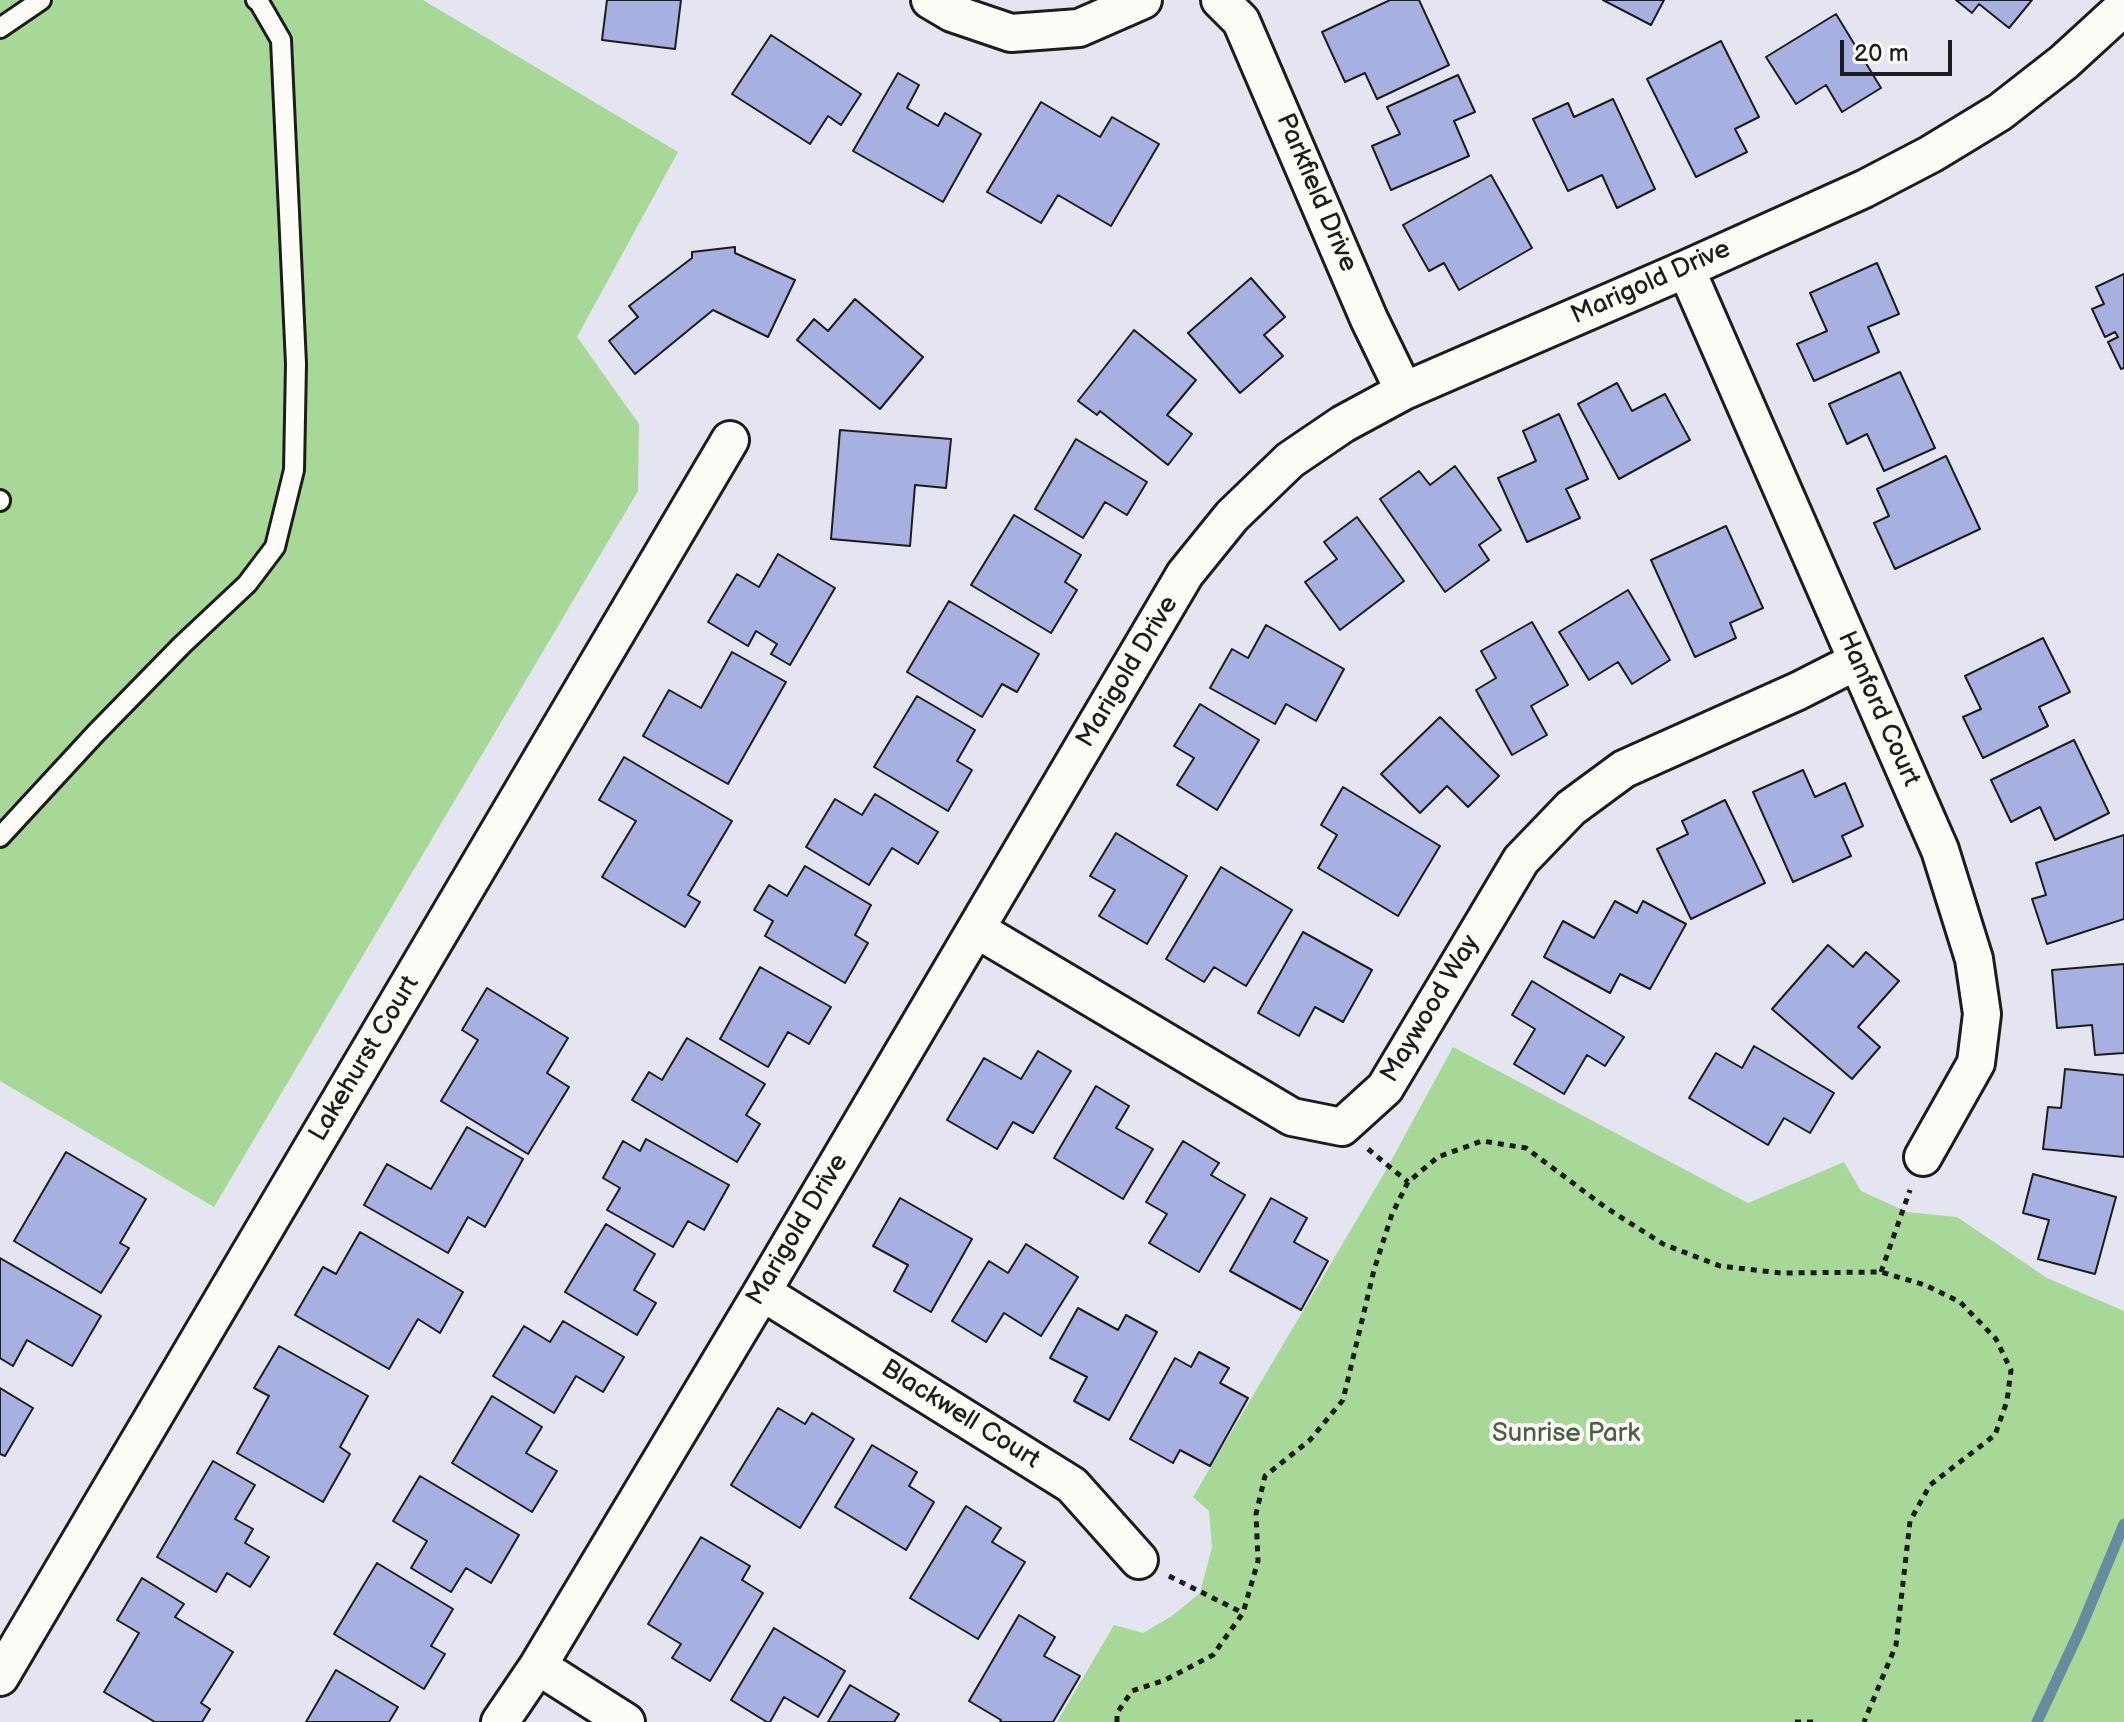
<!DOCTYPE html>
<style>
body{margin:0}
#map{position:relative;width:2124px;height:1722px;overflow:hidden;background:#e4e5f0;font-family:"Balsamiq Sans",sans-serif}
canvas{display:block}
.scale{position:absolute;left:1840px;top:40px;width:112px;height:36px;box-sizing:border-box;border:4px solid #1c1c1c;border-top:0;padding-left:10px;font-size:24px;line-height:28px;white-space:nowrap;color:#1c1c1c;-webkit-text-stroke:6px #fdfcf7;paint-order:stroke}
</style>
<div id="map">
<canvas width="2124" height="1722"></canvas>
<div class="scale">20 m</div>
</div>
<script>
const context = document.querySelector('canvas').getContext('2d');
context.lineJoin = 'round';
function fillPath(path, color) { context.fillStyle = color; context.fill(path, 'evenodd'); }
function trace(path, color, width, dash) { context.strokeStyle = color; context.lineWidth = width; context.lineCap = dash ? 'butt' : 'round'; context.setLineDash(dash || []); context.stroke(path); }
function drawText(font, color, halo, rows, align = 'center') {
  context.font = font + ' "Balsamiq Sans",sans-serif'; context.lineWidth = 8; context.setLineDash([]); context.textBaseline = 'middle'; context.strokeStyle = halo; context.fillStyle = color; for (const [text, x, y, turn = 0] of rows) {
    context.save(); context.translate(x, y); context.rotate((+turn || 0) * Math.PI / 180); context.textAlign = isNaN(turn) ? turn : align; if (halo) context.strokeText(text, 0, 0); context.fillText(text, 0, 0); context.restore();
  }
}
fillPath(new Path2D(`
 M0,0H423L678,152L577,337L639,424L638,491L214,1207L0,1081Z
 M1453,1047L1748,1203L1844,1162L1861,1191L1907,1212L1957,1217L2047,1278L2124,1311V1722H1057L1114,1625L1143,1633L1172,1616L1200,1593L1212,1547L1209,1511L1193,1497L1385,1172Z`), '#a7d898');
trace(new Path2D(`
 M2037,1722L2080,1630L2124,1524`), '#658da0', 11);
const building = new Path2D(`
 M607,0H681L675,49L602,40Z
 M1390,0H1419L1449,65L1377,99L1365,73L1345,82L1322,32Z
 M1603,0H1664L1651,25Z
 M1956,0H2032L2009,28L1979,4L1972,13Z
 M1836,14L1881,88L1842,112L1826,85L1796,104L1766,57Z
 M771,35L861,94L841,125L828,116L810,144L732,94Z
 M1721,41L1759,117L1735,129L1747,152L1696,177L1647,79Z
 M898,73L919,85L907,108L938,126L945,113L981,134L943,202L853,151Z
 M1458,75L1475,112L1454,121L1469,156L1391,190L1372,146L1400,134L1387,107Z
 M1613,99L1655,189L1617,208L1602,175L1568,191L1533,119L1568,103L1574,117Z
 M1041,102L1100,137L1112,117L1159,144L1111,226L1058,195L1041,223L987,192Z
 M1491,175L1532,248L1459,290L1444,263L1429,271L1403,225Z
 M735,247V253L795,280L768,337L713,310L635,374L609,341L638,317L629,306L692,258V252Z
 M1877,263L1899,314L1868,327L1879,352L1814,381L1797,344L1827,331L1810,293Z
 M2124,274V368L2121,369L2108,342L2118,337L2115,332L2105,337L2092,309L2104,304L2096,287Z
 M1251,278L1285,317L1264,335L1283,356L1240,393L1188,333Z
 M855,299L923,357L880,409L797,340L814,319L828,331Z
 M1134,330L1196,380L1167,415L1192,434L1168,465L1100,411L1097,415L1078,401Z
 M1900,372L1935,448L1884,471L1867,434L1847,444L1829,404Z
 M1617,383L1632,411L1665,394L1690,440L1619,479L1578,404Z
 M1559,414L1588,479L1566,489L1580,518L1527,542L1498,478L1536,461L1523,431Z
 M840,430L951,439L946,488L915,485L910,546L831,539Z
 M1076,439L1147,482L1127,515L1105,502L1083,538L1035,509Z
 M1946,456L1980,529L1895,569L1874,523L1889,516L1877,489Z
 M1455,466L1501,530L1479,545L1489,560L1445,592L1380,499L1419,471L1430,485Z
 M1014,515L1081,555L1065,582L1077,590L1051,633L971,585Z
 M1357,517L1404,581L1340,630L1305,582L1337,559L1324,542Z
 M1726,526L1763,608L1730,623L1736,638L1695,657L1651,560Z
 M778,554L835,588L790,665L771,654L777,644L756,631L748,646L708,622L737,574L759,587Z
 M1628,590L1670,660L1632,684L1618,662L1589,680L1559,632Z
 M949,601L1039,654L1017,692L1002,684L982,717L907,672Z
 M1532,622L1568,685L1531,706L1547,735L1512,755L1476,690L1496,678L1481,651Z
 M1266,625L1344,669L1316,721L1286,704L1275,724L1210,688L1232,649L1248,658Z
 M2043,638L2070,692L2039,707L2048,726L1983,758L1963,717L1981,709L1965,676Z
 M732,652L786,682L728,784L643,736L669,690L701,708Z
 M917,696L975,730L957,761L972,770L948,811L874,767Z
 M1200,704L1259,740L1217,810L1177,785L1194,758L1174,746Z
 M1440,717L1499,776L1468,807L1447,786L1420,813L1381,774Z
 M2074,740L2109,813L2055,840L2040,807L2011,822L1991,780Z
 M624,757L732,821L688,895L700,902L685,927L602,877L636,821L599,800Z
 M1803,770L1815,797L1845,783L1863,826L1842,836L1851,856L1793,882L1753,792Z
 M1343,787L1440,846L1398,916L1318,868L1337,835L1321,825Z
 M875,794L938,832L918,864L892,848L869,885L806,847L835,799L862,815Z
 M1725,800L1765,883L1691,919L1657,849L1688,834L1682,821Z
 M1116,833L1187,876L1147,944L1099,916L1115,890L1090,876Z
 M2124,835V919L2047,944L2032,899L2046,895L2036,863Z
 M805,866L871,905L855,935L868,943L845,983L765,936L773,921L754,910L769,885L787,896Z
 M1221,867L1292,910L1246,986L1214,967L1204,982L1166,959Z
 M1615,901L1637,913L1643,901L1686,924L1650,989L1620,974L1610,993L1544,957L1563,921L1594,938Z
 M1303,932L1372,970L1343,1022L1315,1007L1299,1036L1258,1013Z
 M1828,945L1853,967L1866,952L1899,981L1858,1027L1880,1047L1852,1079L1772,1009Z
 M2124,964V1053L2095,1055L2092,1025L2057,1028L2052,970Z
 M760,967L831,1007L809,1044L788,1032L768,1067L720,1039Z
 M1532,981L1624,1037L1605,1066L1587,1055L1564,1094L1514,1064L1535,1029L1512,1015Z
 M487,988L568,1038L547,1073L569,1087L528,1154L441,1101L478,1040L462,1030Z
 M687,1038L765,1084L746,1115L760,1124L737,1162L632,1100L649,1072L662,1080Z
 M1754,1046L1834,1093L1810,1133L1784,1118L1768,1145L1689,1098L1716,1053L1742,1068Z
 M1038,1051L1071,1071L1033,1133L1013,1122L997,1149L947,1120L984,1058L1021,1079Z
 M2065,1069L2124,1075V1157L2043,1149L2048,1107L2061,1108Z
 M1096,1086L1129,1106L1116,1128L1153,1149L1123,1199L1054,1158Z
 M467,1127L523,1159L485,1227L468,1217L448,1253L364,1205L387,1164L431,1189Z
 M646,1139L729,1185L704,1230L688,1221L673,1247L607,1210L620,1188L603,1178L623,1141L640,1151Z
 M1183,1141L1219,1163L1211,1175L1245,1195L1199,1272L1149,1243L1167,1214L1146,1202Z
 M66,1152L146,1199L120,1243L129,1248L101,1293L14,1241Z
 M2033,1174L2116,1197L2095,1274L2038,1259L2049,1220L2023,1213Z
 M900,1198L972,1239L931,1312L894,1291L908,1265L873,1246Z
 M1271,1198L1307,1218L1294,1242L1328,1261L1301,1310L1230,1271Z
 M606,1224L655,1254L634,1290L656,1303L637,1335L565,1292Z
 M360,1232L463,1292L440,1333L418,1319L389,1369L295,1315L323,1267L336,1274Z
 M1026,1244L1078,1277L1041,1336L1004,1313L986,1342L952,1321L989,1261L1008,1273Z
 M0,1258L101,1316L72,1366L27,1340L13,1366L0,1358Z
 M1078,1308L1118,1330L1126,1315L1157,1332L1109,1420L1074,1401L1087,1377L1050,1358Z
 M563,1321L624,1357L603,1392L576,1376L554,1413L493,1376L524,1326L550,1342Z
 M279,1346L368,1396L340,1447L350,1454L323,1502L237,1453L269,1396L254,1388Z
 M1199,1352L1229,1368L1220,1383L1248,1398L1210,1466L1180,1450L1173,1463L1130,1439L1175,1358L1191,1367Z
 M0,1388L33,1408L5,1456L0,1454Z
 M492,1396L542,1427L526,1453L557,1471L532,1512L452,1463Z
 M778,1408L805,1424L812,1413L854,1439L800,1528L731,1485Z
 M872,1445L917,1472L909,1486L934,1502L906,1550L835,1507Z
 M213,1461L255,1485L235,1519L253,1529L245,1543L269,1557L250,1587L227,1573L216,1592L157,1557Z
 M420,1476L519,1535L491,1583L466,1568L451,1592L411,1568L427,1541L393,1521Z
 M966,1506L1001,1528L992,1542L1025,1562L978,1639L910,1598Z
 M701,1537L750,1566L742,1580L763,1593L710,1681L672,1658L681,1644L648,1624Z
 M377,1563L453,1609L431,1646L445,1654L424,1689L334,1634Z
 M142,1578L184,1604L175,1617L233,1652L201,1703L210,1709L202,1722H155L104,1692L139,1633L117,1620Z
 M1019,1615L1055,1637L1044,1656L1080,1676L1053,1722H1000L1001,1720L969,1701Z
 M774,1628L845,1671L818,1717L784,1697L770,1722H767L731,1700Z
 M336,1670L398,1707L389,1722H306Z
 M850,1685L899,1714L894,1722H828Z`);
fillPath(building, '#a8b0e1');
trace(building, '#1c1c1c', 2);
const lane = new Path2D(`
 M0,28L41,0
 M0,500V501
 M0,837L96,733L182,645L247,584L275,547L294,470L296,364L281,40L259,2L256,0`);
const street = new Path2D(`
 M930,0L952,13L1011,33L1079,28L1143,0
 M1220,0L1241,21L1369,319L1404,391
 M1686,269L1940,850L1974,959L1982,1014L1976,1063L1923,1157
 M976,929L1292,1117L1342,1127L1385,1088L1521,860L1571,808L1624,769L1798,691L1857,661
 M762,1292L1072,1485L1139,1560
 M538,1666L626,1722
 M0,1677L730,440
 M500,1722L538,1666L762,1292L1185,574L1232,516L1290,460L1343,424L1404,391L1686,269L1864,189L1931,154L2000,112L2064,62L2124,7`);
trace(lane, '#1c1c1c', 24);
trace(street, '#1c1c1c', 42);
trace(new Path2D(`
 M1368,1149L1408,1182
 M1881,1272L1910,1190
 M1169,1576L1243,1613
 M1117,1722V1713L1132,1691L1165,1680L1213,1655L1243,1613L1258,1561L1256,1514L1265,1476L1310,1440L1343,1400L1374,1270L1392,1214L1408,1182L1438,1157L1482,1141L1526,1148L1605,1207L1663,1244L1720,1266L1781,1273L1881,1272L1925,1285L1960,1302L1996,1339L2011,1370L2007,1401L1995,1435L1930,1485L1910,1521L1896,1645L1864,1722
 M1795,1722H1818`), '#1c1c1c', 5, [6, 6]);
trace(lane, '#fdfcf7', 18);
trace(street, '#fdfcf7', 36);
drawText('26px', '#1c1c1c', '#fdfcf7', [
 ["Parkfield Drive",1316,193,67],
 ["Marigold Drive",1651,283,-24],
 ["Marigold Drive",1128,672,-59],
 ["Hanford Court",1878,709,66],
 ["Maywood Way",1431,1009,-59],
 ["Lakehurst Court",365,1059,-59],
 ["Marigold Drive",798,1230,-59],
 ["Blackwell Court",960,1415,32]
]);
drawText('26px', '#4d5e47', '#fdfcf7', [
 ["Sunrise Park",1566,1434]
]);
</script>
